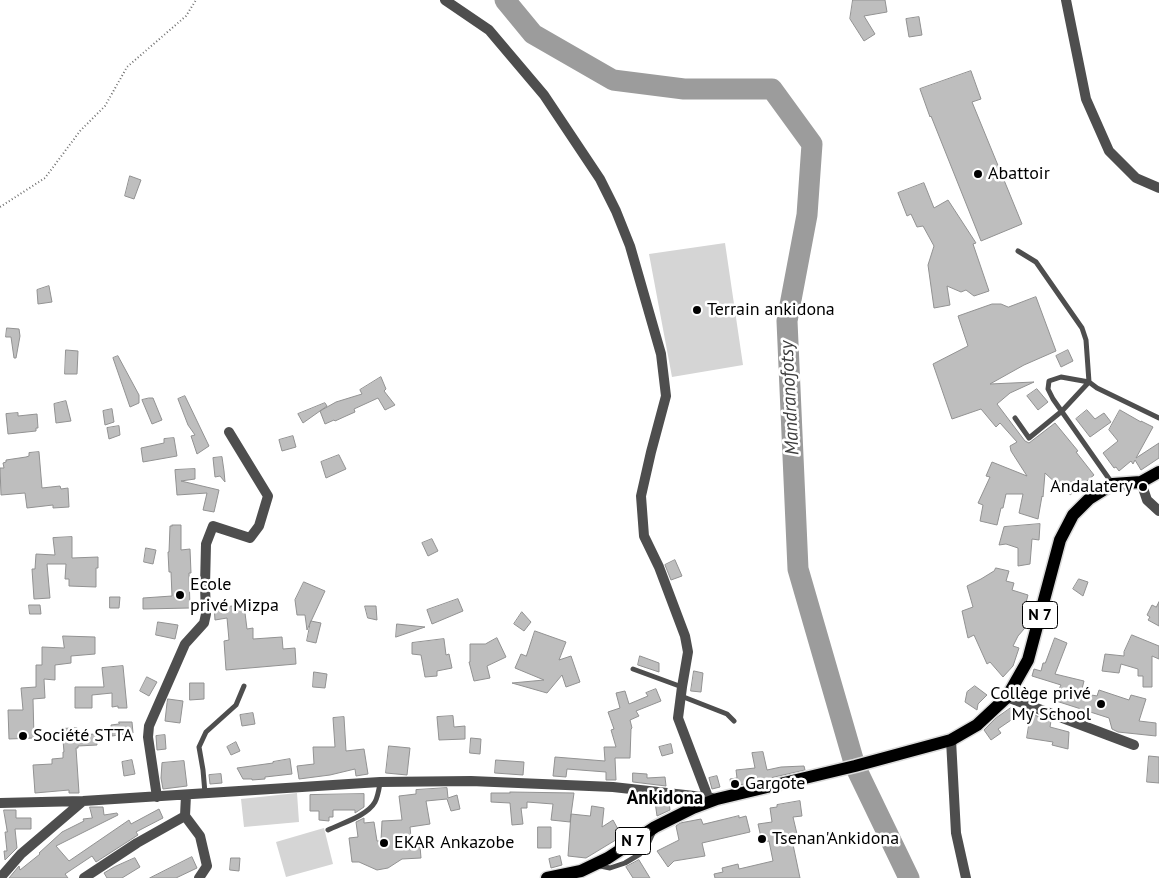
<!DOCTYPE html>
<meta charset="utf-8">
<style>
body{margin:0}
canvas{display:block;background:#fff}
</style>
<canvas width="1159" height="878"></canvas>
<script>
const context = document.querySelector('canvas').getContext('2d');
context.lineJoin = 'round';
function fillPath(path, color) { context.fillStyle = color; context.fill(path, 'evenodd'); }
function trace(path, color, width, dash) { context.strokeStyle = color; context.lineWidth = width; context.lineCap = dash ? 'butt' : 'round'; context.setLineDash(dash || []); context.stroke(path); }
function drawText(font, color, halo, rows, align = 'center') {
  context.font = font + ' "PT Sans",sans-serif'; context.lineWidth = 5; context.setLineDash([]); context.textBaseline = 'middle'; context.strokeStyle = halo; context.fillStyle = color; for (const [text, x, y, turn = 0] of rows) {
    context.save(); context.translate(x, y); context.rotate((+turn || 0) * Math.PI / 180); context.textAlign = isNaN(turn) ? turn : align; if (halo) context.strokeText(text, 0, 0); context.fillText(text, 0, 0); context.restore();
  }
}
fillPath(new Path2D(`
 M725,243L743,365L672,377L649,254Z
 M297,793L299,822L244,827L241,799Z
 M324,828L333,864L286,877L276,842Z`), '#d5d5d5');
trace(new Path2D(`
 M505,0L533,34L613,80L684,89H772L812,144L807,215L787,321L798,569L855,766L909,878`), '#9c9c9c', 21);
const building = new Path2D(`
 M853,0H885L887,12L864,16L875,34L864,41L850,19Z
 M919,17L922,35L909,37L906,19Z
 M971,71L981,99L972,102L1022,224L981,241L931,116L930,117L920,89Z
 M130,176L141,180L134,199L125,196Z
 M924,183L934,208L948,200L976,243L973,244L989,291L974,296L966,290L961,292L947,286L950,305L934,308L928,265L934,246L923,226L917,227L911,214L907,216L898,193Z
 M49,286L52,302L38,304L37,290Z
 M1036,297L1056,351L1024,365L990,384L1034,382L1010,393L997,404L1025,441L1029,443L1055,423L1078,451L1076,452L1094,475L1070,495L1061,484L1059,486L1045,473L1043,497L1042,496L1038,519L1019,513L1023,494H1006L1003,508H1001L997,525L980,521L983,505L978,503L990,477L986,476L992,462L1027,476L1011,451L1010,446L1017,442L1000,423L996,427L981,409L952,419L933,364L968,346L958,316L992,304H1001L1008,307Z
 M7,328L19,329L20,336L16,358H14L11,337H6Z
 M66,350L78,351L77,374H65Z
 M1068,350L1073,361L1061,367L1056,356Z
 M118,356L139,395V403L130,407L113,358Z
 M381,377L386,389L384,391L395,405L385,410L378,398L354,409L355,412L346,416L335,421L334,420L325,424L320,411L336,402L362,394L360,390Z
 M1037,389L1048,402L1038,410L1027,396Z
 M185,396L209,446L197,454L191,436L195,435L188,425L178,399Z
 M149,398H153L162,420L152,424L142,400Z
 M66,401L71,421L56,423L54,404Z
 M325,403L327,406L303,423L298,414Z
 M112,409L114,422L105,425L103,411Z
 M1087,410L1095,419L1104,413L1111,422L1090,437L1076,419Z
 M1120,410L1141,422V421L1153,427L1136,458L1159,443V458L1141,470L1135,460L1133,464L1131,461L1119,471L1116,467L1114,468L1103,453L1118,441L1109,430Z
 M18,413V416L37,414L38,428H36V431L8,434L6,414Z
 M119,426L120,435L109,439L107,428Z
 M293,436L296,447L282,451L279,440Z
 M174,438L177,456L143,462L141,448L164,443V439Z
 M39,452L42,488L60,486L61,489L68,488L69,507L53,508V505L27,508L25,493L1,495L0,468H4L3,463L6,462V460L26,457L29,456V453Z
 M339,455L346,469L326,478L321,462Z
 M222,457L224,471L225,482L220,476L215,477L213,458Z
 M195,469V479L181,481L219,490L214,512L203,510L207,493L177,495L175,470Z
 M1040,524L1039,540L1032,539L1030,564L1018,566V548L1006,544L999,545L1004,527Z
 M172,525H181V550L190,549L191,573H189L190,608L143,609V598L172,596L171,572H169L168,552H169L170,526H172Z
 M72,537V558L98,557V568H96V587L69,586V579H65L66,564H47L50,598L34,599L32,569H35L36,554L55,555L53,538Z
 M432,539L438,551L428,556L422,543Z
 M146,548L156,550L153,564L144,562Z
 M675,560L682,576L671,580L665,565Z
 M996,568L1009,571L1006,581L1014,583L1012,590L1028,595L1023,614L1027,616L1026,620L1030,622L1018,636L1013,646L1019,648L1013,666L1003,677L990,662L987,664L974,635L968,638L962,611L973,607L967,586L981,579L994,571Z
 M1079,579L1088,582L1083,596L1073,589Z
 M304,582L325,591L307,630L305,615H297L295,600Z
 M110,597H120L119,608H110Z
 M458,599L463,611L432,624L427,610Z
 M1159,602V626L1148,620L1150,617L1147,615L1152,605L1156,607Z
 M29,605H40L41,614H30Z
 M222,605V607L244,605L247,629L253,628V639L282,637L283,649L295,648L296,664L226,670L224,641L229,640L227,618L215,620L214,606Z
 M365,606H376L377,620L368,618Z
 M522,612L531,622L524,631L514,624Z
 M311,621L321,623L316,643L307,641Z
 M158,622L178,625L175,639L156,635Z
 M397,624L425,627L396,637Z
 M535,631L566,642L559,660L571,656L580,682L566,687L562,675L547,693L512,683L544,680L515,668L521,654L526,656Z
 M1132,635L1159,646V659L1152,656V687H1143V676H1138V669L1121,664L1119,673L1102,671L1105,654L1124,656V652Z
 M63,636L95,637V654L71,656V663L55,665V680L44,679L45,698L33,699L34,738L9,739L8,710H23L21,688L36,687V665H42V647L64,648Z
 M497,638L506,657L487,666L490,678L474,681L469,662H470V644H485Z
 M1055,638L1067,643L1055,674L1084,681L1081,693L1097,696L1099,690L1129,700L1131,695L1146,699L1139,721L1156,723V736L1118,732L1112,729L1109,718L1053,700L1061,685L1032,676L1034,669L1041,671L1043,663H1045Z
 M444,639L446,655L449,654L452,668L437,671V676L425,677L421,655L412,654V643Z
 M640,656L659,663V672L638,665Z
 M123,666L127,708H118V706L112,707V693L92,695V708H75V687H104L102,668Z
 M694,671L703,673L701,692L691,691Z
 M314,672L327,674L325,688L313,687Z
 M147,677L157,682L149,696L140,691Z
 M190,683H204V699L190,700Z
 M975,686L987,695L978,704L977,710L965,702L967,692Z
 M656,689L661,701L636,711L639,716L630,720L632,728L631,729L630,758H615L616,780H606V772L567,769L566,777L553,776L555,757L605,761L604,747H616L611,730L614,729L608,712L620,708L616,693L625,691L629,704L648,696L646,693Z
 M168,699L183,701L180,723L165,721L167,703Z
 M1011,708L1017,716L998,729L1001,733L991,740L984,730L996,718Z
 M253,713L255,724L242,726L240,715Z
 M1031,713L1039,717V718L1051,721L1050,727L1069,732L1068,749L1052,745L1053,742L1027,738Z
 M453,716L454,727L465,726V739L439,740L437,717Z
 M344,717L346,751L364,749L368,774L356,776L355,769L330,775L299,779L297,766L314,764L313,747H335L333,718Z
 M119,722H132L133,733L112,736L111,725L119,724Z
 M77,728V735L96,734L97,745L78,746V748H76L79,793H69V790L35,793L33,765L52,764V759L63,758V752H64L62,729Z
 M165,735L166,749L157,750L156,736Z
 M471,738L481,739L480,754L470,753Z
 M236,742L240,751L231,755L227,747Z
 M671,744L673,753L662,756L659,747Z
 M389,746L410,748L407,775L386,773Z
 M763,752L767,770L781,767L804,766L805,770L731,787L730,779L737,778L736,770L755,768L752,753Z
 M1149,756L1159,757V783L1147,782Z
 M290,759L292,774L265,777V779L252,780V779H243L237,768L273,763V762Z
 M132,760L135,774L124,776L122,762Z
 M496,760L524,762L523,775L495,773Z
 M184,761L187,786L163,789L161,778L162,763Z
 M633,773L647,774V778L665,777L666,786L633,782Z
 M221,774L222,783L210,784L209,775Z
 M717,776L720,787L712,789L709,778Z
 M447,788L448,798L457,795L460,809L451,811L447,799L426,801L430,824L410,827L412,847L420,846L421,858L402,859L388,868L377,870L359,862H352L349,838L358,837L356,822L364,818V823L374,822L377,841H381L382,821L402,820L399,796L416,794V790Z
 M510,792L574,793L570,822L551,820L553,804L527,802V808H521L523,824L512,825L510,803L491,802V793H510Z
 M364,794V807L355,813V810H333V817H329V821L319,820V811H310V795Z
 M669,801L670,810L657,816L655,802Z
 M800,801L802,816L793,817L797,834L791,835L800,878H715L714,874L723,872L722,868L738,864L739,869L773,861L769,841L762,842L758,824L772,822L770,808L777,807V805Z
 M592,806L604,808L602,827L613,820L619,831V838L586,858L568,856L571,814L590,816Z
 M90,807H103L104,815L117,813L118,815L56,846L69,861L129,820L131,824L159,809L163,818L136,832L138,835L96,862L92,856L65,874L68,878H9L19,866L20,870L40,854L39,853L62,832L84,821L83,819L92,818Z
 M4,810H16V818H31V829H15L17,848L5,860L4,851H7L5,832H7Z
 M739,816V818L746,816L750,832L702,843L705,856L674,861L668,867L657,851L679,840L676,826L680,823L701,819L703,824Z
 M538,827H551V848H538Z
 M560,856L562,865L551,868L549,859Z
 M192,857L197,868L176,878H150Z
 M135,858L140,867L122,878H107L104,873L114,867Z
 M231,858H240L239,871L230,870Z
 M639,860L650,878H633L626,867Z`);
fillPath(building, '#bebebe');
trace(building, '#929292', 1);
const primary = new Path2D(`
 M547,878L581,871L608,858L655,827L693,808L717,799L855,766L951,740L977,725L1007,697L1028,660L1060,540L1073,515L1089,499L1113,484L1141,482L1159,472`);
trace(primary, '#dbdbdb', 15);
trace(new Path2D(`
 M0,207L45,178L80,131L105,106L127,67L186,16L196,0`), '#707070', 2, [1, 2.5]);
trace(new Path2D(`
 M1015,418L1029,438L1062,411L1089,382L1086,340L1082,328L1036,262L1018,251
 M1112,483L1053,399L1048,389L1049,381L1061,377L1089,382L1097,388L1159,418
 M633,669L682,687
 M681,696L727,714L734,721
 M205,793L203,770L199,747L206,732L236,705L244,686
 M328,830C342,823 367,816 375,802C378,796 379,789 380,783
 M600,866L610,868L625,863L640,854L648,844L653,833`), '#4e4e4e', 5);
trace(new Path2D(`
 M445,0L489,30L544,95L600,179L616,211L630,246L661,354L666,396L651,452L641,496L644,536L659,567L685,636L688,652L682,687L678,718L708,797
 M1066,0L1086,99L1109,151L1136,178L1159,188
 M1141,482L1147,500L1159,511
 M1007,697L1134,745
 M951,740L956,833L966,878
 M186,795L185,816L200,836L207,866L199,878
 M157,797L148,737L149,726L185,644L204,623L206,614L205,586L206,544L213,526L250,538L259,526L268,496L229,432
 M0,803L83,801L380,782L471,781L613,787L712,798
 M0,878L21,854L83,801
 M84,878L137,843L185,816`), '#4e4e4e', 10);
trace(primary, '#000', 12);
for (const [x, y, r, color] of [
 [978,174,5,"#000"],
 [697,310,5,"#000"],
 [1143,487,5,"#000"],
 [180,595,5,"#000"],
 [1101,704,5,"#000"],
 [23,736,5,"#000"],
 [735,784,5,"#000"],
 [762,839,5,"#000"],
 [384,843,5,"#000"]
]) { const dot = new Path2D(); dot.arc(x, y, r, 0, 2 * Math.PI); context.fillStyle = color; context.fill(dot); trace(dot, '#fff', 2); }
for (const [x, y, w] of [
 [1040,615,35],
 [633,841,35]
]) { const box = new Path2D(); box.roundRect(x - w / 2, y - 13.5, w, 27, 4); context.fillStyle = '#fff'; context.fill(box); trace(box, '#000', 1); }
drawText('bold 16px', '#000', null, [
 ["N 7",1040,615],
 ["N 7",633,841]
]);
drawText('18px', '#000', '#fff', [
 ["Abattoir",988,174],
 ["Terrain ankidona",707,310],
 ["Andalatery",1133,487,"right"],
 ["Ecole",190,585],
 ["privé Mizpa",190,606],
 ["Collège privé",1091,694,"right"],
 ["My School",1091,715,"right"],
 ["Société STTA",33,736],
 ["Gargote",745,784],
 ["Tsenan'Ankidona",772,839],
 ["EKAR Ankazobe",394,843]
], 'left');
drawText('italic 19px', '#3d3d3d', '#fff', [
 ["Mandranofotsy",790,398,-93]
]);
drawText('bold 19px', '#000', '#fff', [
 ["Ankidona",665,799]
]);
</script>
